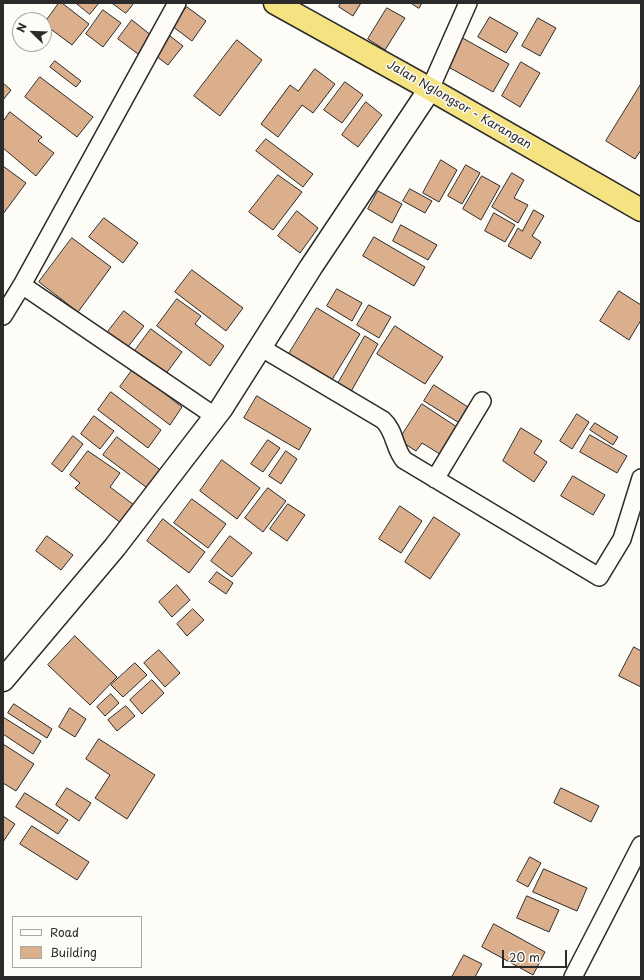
<!DOCTYPE html>
<style>
body{margin:0}
#map{position:relative;width:644px;height:980px;overflow:hidden;background:#fdfcf7;font-family:"Playpen Sans",sans-serif}
canvas{display:block}
.frame{position:absolute;inset:0;border:4px solid #2b2b2b;pointer-events:none}
.legend{position:absolute;left:12px;top:916px;width:130px;height:52px;box-sizing:border-box;background:#fdfcf7;border:1px solid #a9a8a5;margin:0;padding:5px 7px;list-style:none;font-size:12px;color:#2b2b2b}
.legend li{display:flex;align-items:center;gap:8px;height:20px}
.legend b{width:20px;border:1px solid #a9a8a5}
.north{position:absolute;left:12px;top:12px;width:40px;height:40px;box-sizing:border-box;background:#fdfcf7;border:1px solid #a9a8a5;border-radius:50%;rotate:293deg;font-size:11px;font-weight:700;line-height:16px;text-align:center;color:#2b2b2b}
.north::after{content:'';display:block;margin:auto;width:14px;height:18px;background:#2b2b2b;clip-path:polygon(50% 0,100% 100%,50% 72%,0 100%)}
.scale{position:absolute;left:502px;top:950px;width:65px;height:18px;box-sizing:border-box;border:2px solid #2b2b2b;border-top:0;padding-left:5px;font-size:12px;line-height:14px;white-space:nowrap;color:#2b2b2b;-webkit-text-stroke:3px #fdfcf7;paint-order:stroke}
</style>
<div id="map">
<canvas width="644" height="980"></canvas>
<div class="frame"></div>
<ul class="legend">
<li><b style="height:5px;background:#fdfcf7"></b>Road</li>
<li><b style="height:11px;background:#dcaf8c"></b>Building</li>
</ul>
<div class="north">N</div>
<div class="scale">20 m</div>
</div>
<script>
const context = document.querySelector('canvas').getContext('2d');
context.lineJoin = 'round';
function fillPath(path, color) { context.fillStyle = color; context.fill(path, 'evenodd'); }
function trace(path, color, width, dash) { context.strokeStyle = color; context.lineWidth = width; context.lineCap = dash ? 'butt' : 'round'; context.setLineDash(dash || []); context.stroke(path); }
function drawText(font, color, halo, rows, align = 'center') {
  context.font = font + ' "Playpen Sans",sans-serif'; context.lineWidth = 3; context.setLineDash([]); context.textBaseline = 'middle'; context.strokeStyle = halo; context.fillStyle = color; for (const [text, x, y, turn = 0] of rows) {
    context.save(); context.translate(x, y); context.rotate((+turn || 0) * Math.PI / 180); context.textAlign = isNaN(turn) ? turn : align; if (halo) context.strokeText(text, 0, 0); context.fillText(text, 0, 0); context.restore();
  }
}
const building = new Path2D(`
 M59,3H62L89,24L72,45L44,24Z
 M76,3H99L90,14Z
 M112,3H134L126,13Z
 M341,3H361L353,16L339,7Z
 M411,3H422L419,8Z
 M187,7L206,21L192,41L172,26Z
 M387,8L405,18L385,50L368,39Z
 M103,10L121,23L103,47L86,34Z
 M490,17L518,33L506,53L478,37Z
 M538,18L556,28L540,56L522,46Z
 M132,20L152,36L138,54L118,39Z
 M170,36L183,46L168,65L156,56Z
 M459,36L509,64L493,92L443,64Z
 M237,40L262,60L220,116L194,96Z
 M55,61L81,81L76,87L50,67Z
 M521,62L540,73L520,107L502,96Z
 M315,69L335,84L313,113L302,105L278,137L261,124L290,85L298,91Z
 M40,77L93,117L77,137L25,97Z
 M345,82L363,95L342,123L324,110Z
 M3,83L11,90L3,100Z
 M641,84V150L635,159L606,141Z
 M366,102L382,115L358,147L342,135Z
 M10,112L42,137L38,141L54,153L36,176L3,148V122Z
 M266,139L313,174L303,187L256,151Z
 M441,160L457,170L439,202L423,193Z
 M466,165L480,173L462,204L448,196Z
 M3,166L26,183L3,214Z
 M512,173L524,180L514,198L528,205L518,223L492,207Z
 M278,175L302,192L273,230L249,212Z
 M482,176L500,186L481,220L463,209Z
 M410,189L432,201L425,213L403,201Z
 M378,191L402,204L392,223L368,209Z
 M534,210L544,216L532,236L541,242L531,259L508,246L518,228L522,231Z
 M297,211L318,228L300,253L278,236Z
 M494,213L515,225L505,242L485,231Z
 M104,218L138,243L123,263L89,237Z
 M401,225L437,245L428,260L393,241Z
 M374,237L425,267L414,286L363,256Z
 M72,238L111,267L78,312L39,282Z
 M192,270L243,308L226,331L175,292Z
 M337,289L362,303L352,321L327,306Z
 M619,291L641,305V320L629,340L600,321Z
 M177,299L201,316L195,324L224,346L210,366L157,326Z
 M369,305L391,317L379,338L357,325Z
 M317,308L360,334L330,383L287,357Z
 M124,311L144,326L127,348L107,333Z
 M395,326L443,357L425,384L377,354Z
 M151,329L182,352L165,375L134,352Z
 M365,336L378,344L349,395L336,387Z
 M133,369L182,407L170,425L120,387Z
 M434,385L471,409L461,424L424,401Z
 M111,392L161,430L148,448L98,410Z
 M257,396L311,429L299,450L244,418Z
 M422,404L460,429L443,456L422,443L416,451L399,440Z
 M577,414L589,422L572,449L560,441Z
 M94,416L114,431L100,449L81,434Z
 M595,423L618,437L613,445L590,430Z
 M521,428L542,441L534,453L547,462L534,482L503,461Z
 M590,435L627,456L617,473L580,452Z
 M73,436L83,444L62,472L52,464Z
 M117,437L163,472L150,490L103,455Z
 M268,440L280,448L263,472L251,464Z
 M88,451L120,473L110,487L134,505L121,523L75,488L80,483L70,475Z
 M286,451L297,459L281,484L269,476Z
 M222,460L260,488L237,519L200,491Z
 M573,476L605,495L593,515L561,496Z
 M268,488L286,501L263,532L245,518Z
 M192,499L226,524L208,548L174,523Z
 M288,504L305,515L287,541L270,529Z
 M400,506L422,521L401,553L379,539Z
 M434,517L460,534L430,579L405,562Z
 M163,519L205,552L189,573L147,541Z
 M47,536L73,555L61,570L36,551Z
 M230,536L252,553L232,577L211,561Z
 M217,572L233,583L226,594L209,582Z
 M177,585L190,600L172,617L159,602Z
 M193,609L204,620L187,636L177,624Z
 M75,636L117,677L90,705L48,665Z
 M634,647L641,651V687L619,676Z
 M159,650L180,673L165,687L144,663Z
 M135,663L147,675L123,697L111,685Z
 M152,680L164,693L142,714L130,700Z
 M111,694L119,703L105,716L97,707Z
 M14,704L52,729L47,738L8,713Z
 M126,706L135,716L117,731L108,720Z
 M70,708L86,719L75,737L59,727Z
 M3,717L41,741L33,754L3,734Z
 M99,739L155,775L127,819L95,798L110,775L86,759Z
 M3,744L34,764L16,791L3,783Z
 M67,788L91,803L79,821L56,805Z
 M561,788L599,806L591,822L554,803Z
 M25,793L68,820L58,834L16,807Z
 M3,816L15,824L3,842Z
 M32,826L89,862L77,880L20,844Z
 M530,857L541,863L528,887L517,881Z
 M544,869L587,888L577,911L533,892Z
 M527,896L559,910L549,932L517,918Z
 M494,924L545,952L533,975L482,947Z
 M464,955L482,964L475,977H452Z`);
fillPath(building, '#dcaf8c');
trace(building, '#2b2b2b', 1);
const minor = new Path2D(`
 M430,89L468,3
 M22,285L177,3
 M3,316L22,285L216,417
 M260,347L383,420C395,431 394,448 404,460C469,499 534,538 599,577L622,539L641,478
 M435,479L482,401
 M573,977L641,845`);
const tertiary = new Path2D(`
 M3,680L115,547L221,409L311,267L430,89`);
const trunk = new Path2D(`
 M275,3L430,89L641,210`);
trace(minor, '#2b2b2b', 20);
trace(tertiary, '#2b2b2b', 25);
trace(trunk, '#2b2b2b', 25);
trace(minor, '#fdfcf7', 17);
trace(tertiary, '#fdfcf7', 22);
trace(trunk, '#f5e382', 22);
drawText('12px', '#2b2b2b', '#fdfcf7', [
 ["Jalan Nglongsor - Karangan",459,105,30]
]);
</script>
